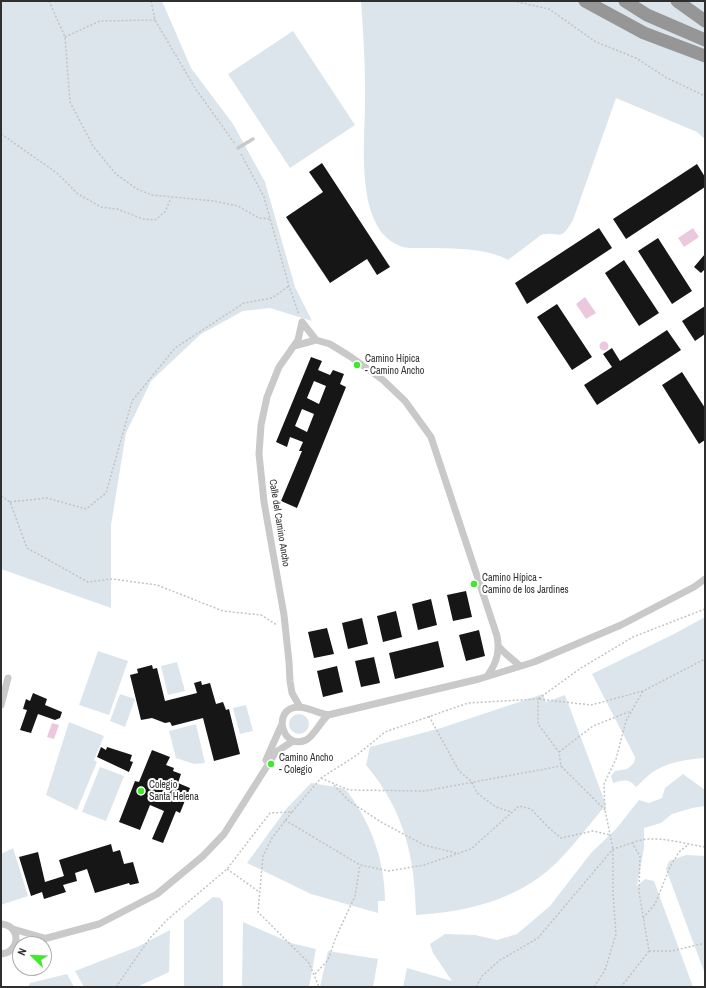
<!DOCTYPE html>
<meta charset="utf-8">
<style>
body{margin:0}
#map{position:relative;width:706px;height:988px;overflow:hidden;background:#fff;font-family:"Archivo Narrow",sans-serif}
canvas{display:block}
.frame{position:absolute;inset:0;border:2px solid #2f2f2f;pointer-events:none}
.north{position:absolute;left:12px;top:936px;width:40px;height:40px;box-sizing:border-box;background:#fff;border:1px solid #acacac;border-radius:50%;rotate:293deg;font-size:11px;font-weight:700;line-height:16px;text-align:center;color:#2f2f2f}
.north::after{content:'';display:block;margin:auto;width:14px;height:18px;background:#42e82e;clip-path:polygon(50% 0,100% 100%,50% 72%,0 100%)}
</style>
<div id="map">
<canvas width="706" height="988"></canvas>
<div class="frame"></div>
<div class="north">N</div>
</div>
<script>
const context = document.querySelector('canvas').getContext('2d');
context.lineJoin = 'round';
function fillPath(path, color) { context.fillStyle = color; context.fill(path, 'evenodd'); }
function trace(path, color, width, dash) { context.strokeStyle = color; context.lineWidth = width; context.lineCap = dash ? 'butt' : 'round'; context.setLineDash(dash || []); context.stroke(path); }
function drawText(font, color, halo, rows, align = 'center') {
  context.font = font + ' "Archivo Narrow",sans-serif'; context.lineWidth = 4; context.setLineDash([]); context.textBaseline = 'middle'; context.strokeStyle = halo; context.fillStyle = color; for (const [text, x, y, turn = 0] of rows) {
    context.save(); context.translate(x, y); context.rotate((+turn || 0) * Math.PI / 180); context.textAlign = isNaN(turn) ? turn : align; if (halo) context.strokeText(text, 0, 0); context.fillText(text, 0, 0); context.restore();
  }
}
fillPath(new Path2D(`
 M1,1H162L191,68L233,124L265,182L295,287L312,321L270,308L243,311L201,334L151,381L126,433L111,525V608L1,569Z
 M361,1H705V139L697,132L616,98L573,220C559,244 561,230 541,235L508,260C485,247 451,249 425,248C416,248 405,249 398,245C351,224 367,129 365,86C365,58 363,29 361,1Z
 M293,31L355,125L290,168L228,74Z
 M705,617V758C687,759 664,763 650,774C645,778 641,783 636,787C629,778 623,780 613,783L611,776L615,771L627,769L634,763L635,757L592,674L674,634Z
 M98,651L128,661L109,715L79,705Z
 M177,662L185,691L168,695L161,666Z
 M120,694L135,699L125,727L110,721Z
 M543,694L546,702L565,695L606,805C591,822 578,840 563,856C525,898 470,912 416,915C415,867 408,826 381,785C377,778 371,772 366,765L370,747L441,728Z
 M246,705L253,731L240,734L233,708Z
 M289 724a10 10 0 1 1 20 0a10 10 0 1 1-20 0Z
 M69,722L104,736L94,760L97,762L77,810L46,795Z
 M196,724L205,763L194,764L176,758L169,731Z
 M100,767L124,776L106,821L82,812Z
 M683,774L705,790V806L692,808L672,814L661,823L644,828V848L637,886L645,879L654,881L693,987H403L407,968L452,981L433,953L430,944L445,934L475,935L497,940L517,934L550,906L591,853L616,829L639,800L649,803L662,798L665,788Z
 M311,783L342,788L347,791C371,823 385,861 385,901H378V913L311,894L247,863L287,808Z
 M13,848L28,896L1,905V854Z
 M686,855L705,856V974L666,869L669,861Z
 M213,897L220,898L223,902V987H184V920Z
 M243,922L291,943L316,949L309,987H242Z
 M170,930L169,972L137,987H84L75,971L137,947Z
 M328,951L378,959L373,987H320Z
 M67,974L74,987H28L30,983Z`), '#dce5ec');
fillPath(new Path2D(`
 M693,228L699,237L684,247L678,238Z
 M585,297L596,313L586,319L576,304Z
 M599.5 346a4.5 4.5 0 1 1 9 0a4.5 4.5 0 1 1-9 0Z
 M52,723L59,725L54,739L47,737Z`), '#ecc8df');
fillPath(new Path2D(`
 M322,163L390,267L377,275L367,259L330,283L286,217L323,192L309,172Z
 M697,164L705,177V187L626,239L613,219Z
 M599,228L612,248L527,304L515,283Z
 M658,238L692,291L672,304L638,251Z
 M705,254V269L701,273L694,267Z
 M624,260L659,313L639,326L605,273Z
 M557,304L592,357L572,370L537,317Z
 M705,306V334L695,341L682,321Z
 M667,330L681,350L597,405L584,385L612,367L603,354L612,348L620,361Z
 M311,357L322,361L318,370L330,375L333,370L344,374L340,384L346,387L297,508L281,501L302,451H299L303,442L290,437L287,447L276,442ZM314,381L326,386L319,404L307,398ZM302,409L314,414L307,432L295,426Z
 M682,372L705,408V440L699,444L662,385Z
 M466,591L472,617L453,621L447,595Z
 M431,599L437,625L418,630L412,604Z
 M396,611L402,637L383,642L377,616Z
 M362,618L368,644L348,649L342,623Z
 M327,628L334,654L314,658L308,632Z
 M479,630L485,656L466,661L459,635Z
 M438,641L444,667L395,679L389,653Z
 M374,657L380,683L361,687L355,661Z
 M152,665L153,669L157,668L165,701L197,693L194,683L201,681L202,685L210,683L216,704L223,702L226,710L229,709L240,754L214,761L203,718L172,726L170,722L165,723L152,718L141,720L130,675L138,673L137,669Z
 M337,666L343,692L323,697L317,671Z
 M33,693L47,699L45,705L62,712L60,718L55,720L38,714L31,733L20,730L27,710L23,709L26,699L30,701Z
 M101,747L106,750L107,747L132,755L130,761L133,762L129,772L97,757Z
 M152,750L170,757L166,765L174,768L173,771L181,774L178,783L190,788L180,813L176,811L163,843L152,839L164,811L150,805L140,830L119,822L135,781L139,782Z
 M111,844L113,852L120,850L124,864L133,862L139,883L130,885L129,883L95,893L87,869L75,873L77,881L63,885L66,892L44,899L42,892L31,896L19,857L38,852L45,882L64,876L59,860Z`), '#161616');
trace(new Path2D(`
 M49,1L65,37L70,102L93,146L116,174L137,189L152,195L214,201L238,206L259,218L270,219
 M151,1L155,20L195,88L235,144
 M513,1L549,9L596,42L636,58L667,78L705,96
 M65,37L100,21L155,20
 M1,134L57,173L78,194L101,207L117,209L143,219L155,220L165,212L171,198
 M241,154L264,197L289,286L299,315
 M1,496L10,502L27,548L88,582L112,579L157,585L223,611L261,615L277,625
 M10,502L47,498L86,509L106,493L132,401L175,348L244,303L272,298L289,286
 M705,609L633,637L581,668L538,699L591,705L643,691L705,659
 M429,716L459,771L472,782L477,793L496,807L511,812
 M559,752L593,726L631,711
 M321,778L349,790L425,791L561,766
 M334,785L349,801L381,822L424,845L456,853
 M292,812L272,838L263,856L258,912L309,963L319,987
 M285,820L360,865L389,871L424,865L471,849L519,806L531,809L548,827L561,838L593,831L610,835
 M632,843C653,833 683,844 705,847
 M227,869L258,891
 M643,918L655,904L670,867L679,852L689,844
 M649,951H672L705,943
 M315,974L328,960L336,937L355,896L360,865
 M116,987L150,938L168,919L227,869L270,813L292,812L321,778L357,755L385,732L468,703L538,699V724L559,752L561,766L605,810
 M476,987L482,976L500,960L538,938L613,849L632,843L640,856L639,892L649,951L621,987
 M594,987L605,970L616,934L613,893V849L605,810L604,784L616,759L626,721L643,691`), '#c3c3c3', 1.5, [2, 2]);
trace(new Path2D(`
 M238,148L253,139`), '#c9c9c9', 3.5);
trace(new Path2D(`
 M302,322L316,340
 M294,346L316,340L330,344L351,357L383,380L405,401L431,437L497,636C500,651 497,662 488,675
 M499,647L506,654L520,666
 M1,705L8,678
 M300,707L292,693L290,681L289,662L284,615L264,502L259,454L261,425L267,397L279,367L298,340L302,322
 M328,715C320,722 314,736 306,740C282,751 271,708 298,707C307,707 318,713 328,715L479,679L534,662L621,625L694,587L705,579
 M266,760L281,726
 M1,924C21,925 21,952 1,954
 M13,929L44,938
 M25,944L99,924L157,894L203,856L224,834L276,752L293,741`), '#c9c9c9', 7);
trace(new Path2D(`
 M585,1L644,33L705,56
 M625,1L647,15L705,40
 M677,1L705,21`), '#969696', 13);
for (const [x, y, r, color] of [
 [357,365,4,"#42e82e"],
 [474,584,4,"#42e82e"],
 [271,764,4,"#42e82e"],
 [141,791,4,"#42e82e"]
]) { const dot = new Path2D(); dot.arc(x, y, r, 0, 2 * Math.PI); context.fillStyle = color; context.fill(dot); trace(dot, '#fff', 1.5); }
drawText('10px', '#2f2f2f', '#fff', [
 ["Camino Hípica",365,359],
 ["- Camino Ancho",365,371],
 ["Camino Hípica -",482,578],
 ["Camino de los Jardines",482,590],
 ["Camino Ancho",279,758],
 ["- Colegio",279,770],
 ["Colegio",149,785],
 ["Santa Helena",149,797]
], 'left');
drawText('10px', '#2f2f2f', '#fff', [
 ["Calle del Camino Ancho",279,523,81]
]);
</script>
